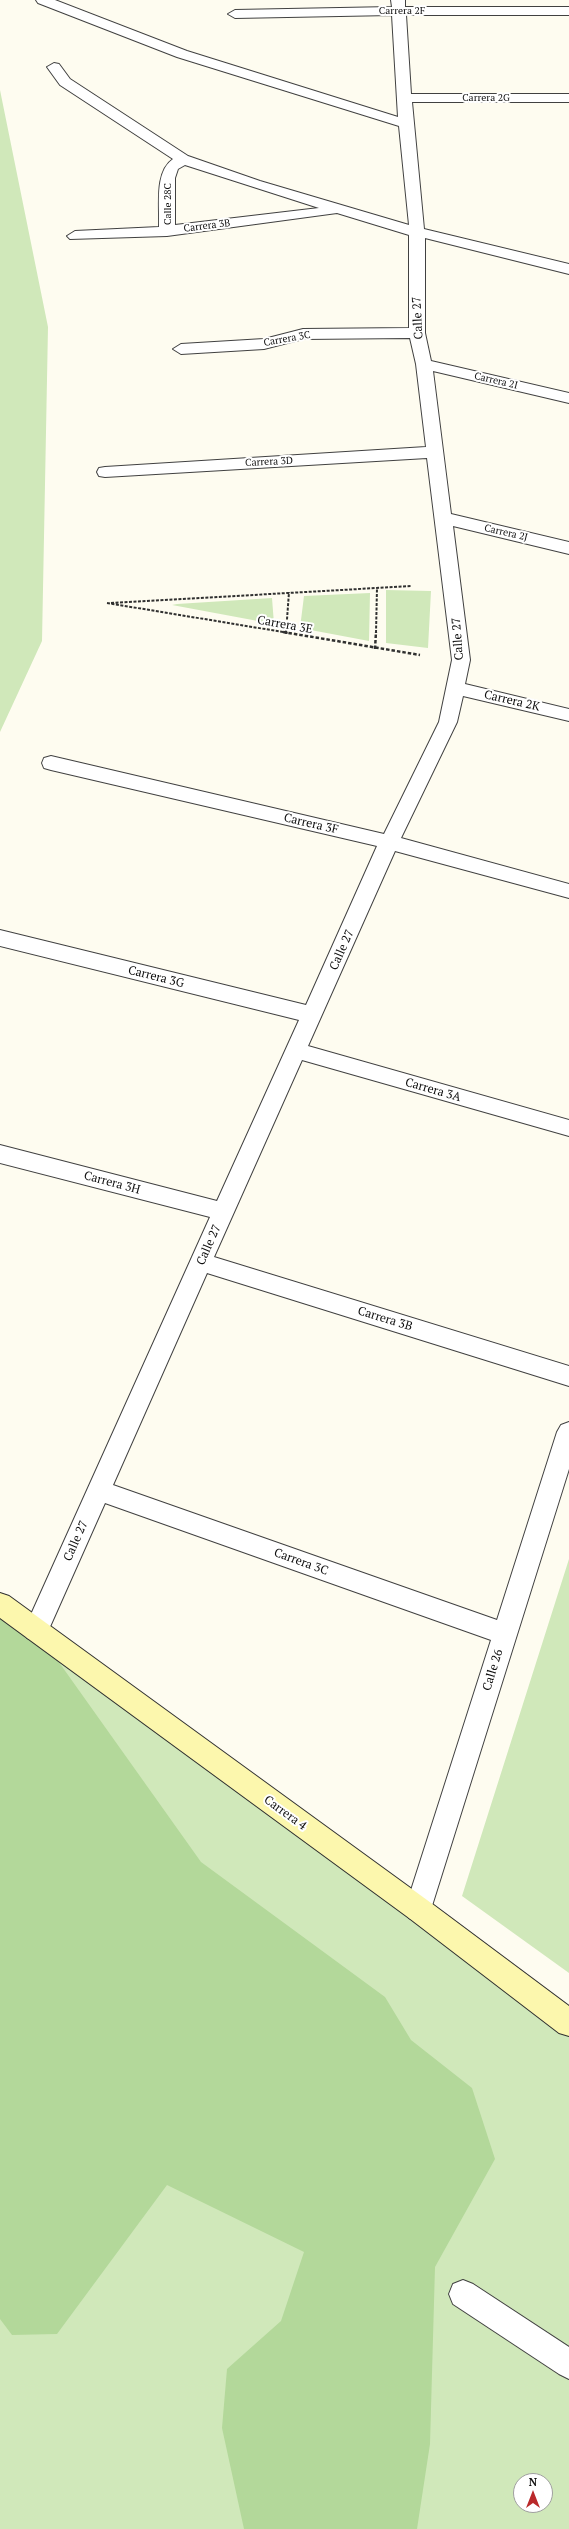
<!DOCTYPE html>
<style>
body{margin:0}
#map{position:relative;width:569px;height:2529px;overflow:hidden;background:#fefcf0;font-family:"PT Serif",serif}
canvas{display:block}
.north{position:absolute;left:513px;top:2473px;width:40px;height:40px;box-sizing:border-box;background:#fff;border:1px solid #9f9f9f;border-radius:50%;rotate:0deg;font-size:11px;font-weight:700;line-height:16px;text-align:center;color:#0e0e0e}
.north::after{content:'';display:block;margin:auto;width:14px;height:18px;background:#ba2a2b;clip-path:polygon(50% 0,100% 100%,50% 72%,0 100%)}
</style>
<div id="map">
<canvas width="569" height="2529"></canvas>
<div class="north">N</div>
</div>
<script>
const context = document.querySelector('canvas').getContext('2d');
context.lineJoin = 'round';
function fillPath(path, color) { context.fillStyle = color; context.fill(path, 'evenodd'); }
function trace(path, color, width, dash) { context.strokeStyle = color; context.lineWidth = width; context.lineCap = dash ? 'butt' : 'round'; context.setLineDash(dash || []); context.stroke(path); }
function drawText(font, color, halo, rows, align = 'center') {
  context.font = font + ' "PT Serif",serif'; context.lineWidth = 4; context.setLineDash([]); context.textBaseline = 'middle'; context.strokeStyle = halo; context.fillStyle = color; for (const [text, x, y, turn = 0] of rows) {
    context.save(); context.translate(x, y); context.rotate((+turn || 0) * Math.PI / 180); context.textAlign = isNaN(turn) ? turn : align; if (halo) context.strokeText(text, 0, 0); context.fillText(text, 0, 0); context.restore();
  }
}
fillPath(new Path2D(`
 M0,90L48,327L42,641L0,732Z
 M386,590L431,591L428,648L386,643Z
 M370,593L369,641L300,628L304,596Z
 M272,598L274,624L172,605L177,604Z
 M569,1559V1973L462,1896Z
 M0,1612L569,2029V2529H0ZM521,2481H545V2505H521Z`), '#d0e8ba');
fillPath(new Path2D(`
 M0,1604L36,1630L201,1862L385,1997L411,2040L472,2088L495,2159L435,2267L430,2444L417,2529H244L222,2428L227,2369L281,2321L304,2252L167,2185L57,2334L12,2335L0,2319Z`), '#b3d89a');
const lane = new Path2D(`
 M463,2280L473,2284L569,2347V2379L559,2374L453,2304L449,2294L453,2284Z`);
const street = new Path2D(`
 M36,0H55L187,51L398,117L392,15L235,18L228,14L235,10L392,7L391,0H405V7H569V15H406L411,94H569V102H412L424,229L569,264V274L425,238V333L431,361L569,393V403L433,371L451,514L569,542V554L453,526L470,660L465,684L569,709V721L463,696L457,722L401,838L569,884V898L395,851L308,1046L569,1120V1136L302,1060L214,1257L569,1366V1386L207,1273L113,1485L497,1620L557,1432L561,1425L569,1422V1469L431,1909L427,1918L418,1922L409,1918L405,1909L491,1640L105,1503L45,1638L36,1641L27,1638L24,1630L210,1217L0,1163V1145L217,1201L299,1020L0,946V930L306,1005L377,846L51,770L44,768L42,763L44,758L51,756L384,834L439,722L452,660L427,458L105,477L99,476L97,472L99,468L105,467L426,447L416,364L410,338L303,339L264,349L181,354L173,349L181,344L264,339L303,329L409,328V235L337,213L167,236L70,239L67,236L75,231L159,227C160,206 154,172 173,159L60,85L47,67L54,63L59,64L70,79L188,156L260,181L409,225L399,126L177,57L38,3ZM185,165L319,208L175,225V178L178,169Z`);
const secondary = new Path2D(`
 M0,1593L9,1596L427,1900L569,2006V2036L559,2033L409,1918L0,1618Z`);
trace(lane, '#414141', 2);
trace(street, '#414141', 2);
trace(secondary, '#303030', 2);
trace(new Path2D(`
 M107,603L289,633
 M111,603L412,586
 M286,633L289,592
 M376,633L377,588`), '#303030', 2, [3, 1.5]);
trace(new Path2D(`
 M283,632L420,655
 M286,634V632
 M375,649L376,632`), '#303030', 2.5, [3.5, 2]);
fillPath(lane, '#fff');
fillPath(street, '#fff');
fillPath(secondary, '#fcf7ad');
drawText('10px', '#0e0e0e', '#fff', [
 ["Carrera 2F",402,11],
 ["Carrera 2G",486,98],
 ["Calle 28C",168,204,-90],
 ["Carrera 3B",207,226,-7],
 ["Carrera 3C",287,339,-10],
 ["Carrera 2I",496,381,13],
 ["Carrera 3D",269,462,-3],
 ["Carrera 2J",506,533,13]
]);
drawText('12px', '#0e0e0e', '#fff', [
 ["Calle 27",418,318,-93],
 ["Carrera 3E",285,625,10],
 ["Calle 27",458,639,-94],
 ["Carrera 2K",512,701,13],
 ["Carrera 3F",311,824,13],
 ["Calle 27",342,950,-66],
 ["Carrera 3G",156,977,14],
 ["Carrera 3A",433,1090,16],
 ["Carrera 3H",112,1183,15],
 ["Calle 27",209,1245,-66],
 ["Carrera 3B",385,1319,17],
 ["Calle 27",76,1541,-66],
 ["Carrera 3C",301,1562,20],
 ["Calle 26",493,1670,-73],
 ["Carrera 4",285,1813,36]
]);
</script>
